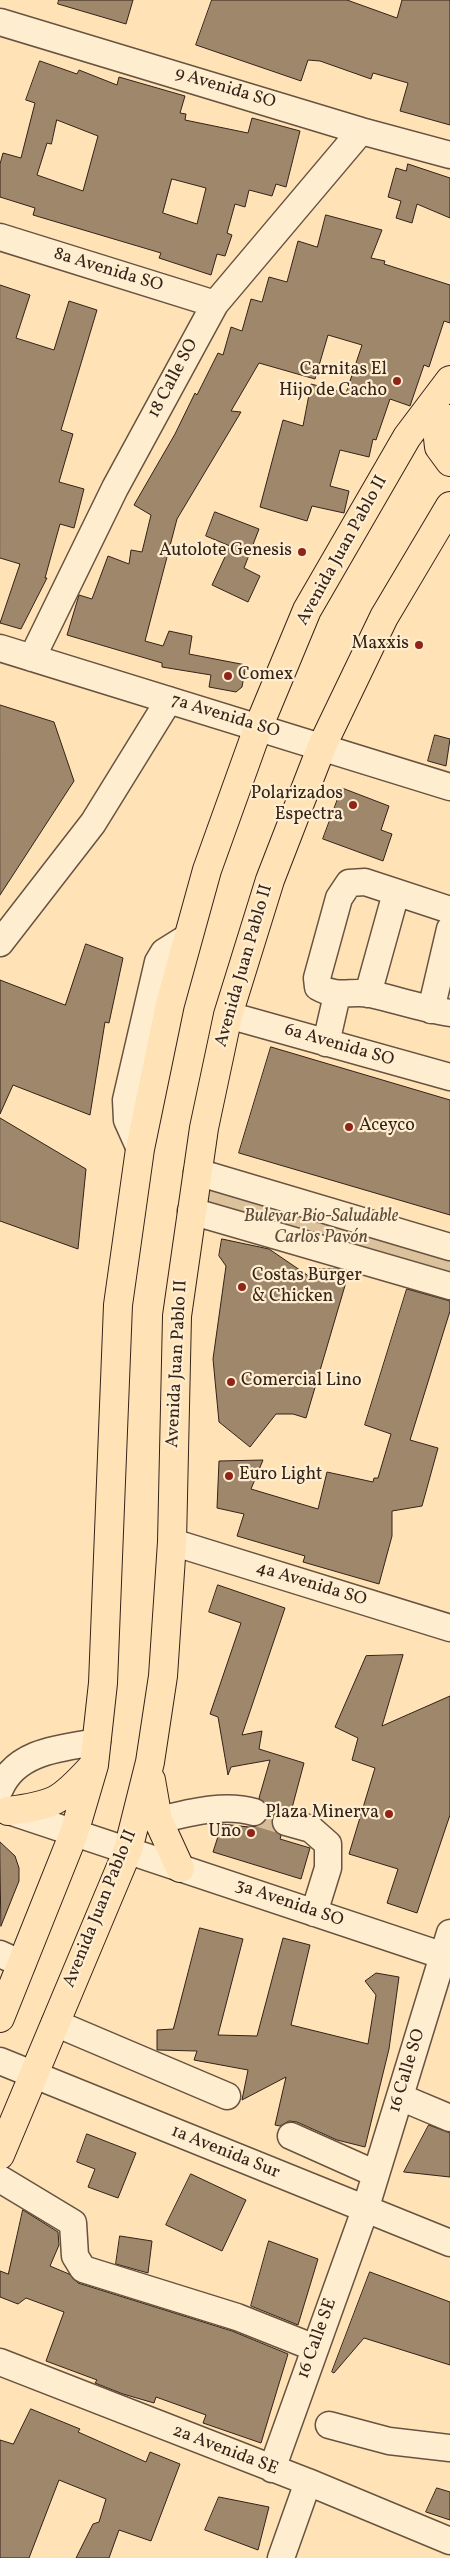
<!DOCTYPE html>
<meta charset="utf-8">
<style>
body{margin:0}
canvas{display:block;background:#ffe3b7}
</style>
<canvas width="450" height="2558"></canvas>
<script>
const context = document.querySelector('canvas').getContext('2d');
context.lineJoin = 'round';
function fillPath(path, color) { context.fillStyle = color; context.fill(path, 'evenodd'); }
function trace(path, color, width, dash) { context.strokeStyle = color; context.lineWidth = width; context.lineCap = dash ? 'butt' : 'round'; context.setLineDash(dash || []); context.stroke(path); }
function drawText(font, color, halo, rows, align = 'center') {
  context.font = font + ' Vollkorn,serif'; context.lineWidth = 4.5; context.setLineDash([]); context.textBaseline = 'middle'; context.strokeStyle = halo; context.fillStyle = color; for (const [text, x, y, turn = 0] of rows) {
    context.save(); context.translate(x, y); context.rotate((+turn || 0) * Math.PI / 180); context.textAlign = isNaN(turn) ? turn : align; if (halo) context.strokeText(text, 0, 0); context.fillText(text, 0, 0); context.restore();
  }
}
fillPath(new Path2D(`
 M196,1161L450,1236V1298L193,1222Z`), '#dcc29c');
const building = new Path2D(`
 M59,0H133L126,24L58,4Z
 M212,0H347L397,18L402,0H450V125L400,111L408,83L373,73L371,79L320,61L308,60L301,81L196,45Z
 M40,61L77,74L79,70L117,85L119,77L185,96L180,113L186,114L185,120L248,133L252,118L300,131L286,187L276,184L272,196L249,190L245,207L235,204L227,233L232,235L225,256L217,254L211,275L159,258L161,253L33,215L35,208L0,197V164L3,153L21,158L35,103L26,100ZM57,120L98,136L83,191L37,175L47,143L51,144ZM172,179L206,188L197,224L163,213Z
 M408,164L450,178V218L417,204L412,223L396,218L401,201L388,197L396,168L406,171Z
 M326,215L382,230L371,258L385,261L384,264L450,285V323L444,321L429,367L424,365L410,406L390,399L376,440L373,439L369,457L340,450L330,486L349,491L344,513L312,506L307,521L260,507L283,420L303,426L311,384L346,393L362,345L328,335L315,379L259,363L231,411L241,412L177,519L145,641L163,646L169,631L192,636L189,654L246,665L242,687L236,692L209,687L211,675L162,667V663L67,635L79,595L92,599L108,556L129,564L131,550L142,552L151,515L134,505L175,434L195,393L197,395L218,353L223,355L231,327L242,331L251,299L262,302L269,277L287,282L298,241L317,247Z
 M0,285L30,295L16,338L54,350L69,301L97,310L61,430L73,434L59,482L84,489L74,528L60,524L45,578H47L21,629L0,623L20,564L0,558Z
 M215,512L259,529L244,568L260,576L248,602L212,585L230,546L206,536Z
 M0,705L54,722L74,781L0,895Z
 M435,735L450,739L446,766L428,761Z
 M342,788L389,806L381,830L392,834L383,861L323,839Z
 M86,944L123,958L109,1023L105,1022L90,1115L13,1085L0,1114V980L65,1005Z
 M271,1047L450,1100V1215L239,1153Z
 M0,1118L86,1169L78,1249L0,1221Z
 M222,1239L269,1249L316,1281L319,1269H337L349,1272L306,1418L293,1414H276L250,1447L219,1422L213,1359L226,1266L219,1256Z
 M407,1289L450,1301V1311L410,1440L438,1448L422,1506L392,1511V1536L379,1584L303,1562L305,1556L237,1536L244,1514L217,1508L219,1461L263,1460L251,1489L318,1509L327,1472L373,1482L374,1478H378L391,1434L365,1425Z
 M218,1585L285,1608L242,1735L262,1731L259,1749L304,1763L292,1808H282L275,1812L271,1818L272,1826L281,1836L280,1839L310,1848L301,1879L213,1852L222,1824L249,1827L259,1826L265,1822L268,1808L259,1798L270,1760L231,1767L228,1775L218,1717L210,1714L241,1623L209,1612Z
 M403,1655L382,1726L450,1696V1815L417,1913L387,1903L398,1869L349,1854L375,1768L352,1760L358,1738L335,1727L366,1656Z
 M0,1842L15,1856L19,1868V1881L1,1926Z
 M200,1928L243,1939L218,2035L257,2036L283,1938L310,1945L291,2025L368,2044L376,1995L365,1981L376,1973L399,1977L389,2049L365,2147L337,2140L297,2122L289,2121L280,2126L275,2125L286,2077L242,2100L248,2070L194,2060L197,2051L157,2050V2030L173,2029Z
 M429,2125L450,2133V2177L404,2172Z
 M87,2134L136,2153L118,2198L88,2187L95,2169L77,2162Z
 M191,2174L246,2200L222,2251L166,2225Z
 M23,2210L58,2232L59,2245L50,2266L69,2274L78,2283L232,2331L288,2354L261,2443L203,2423L206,2415L156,2397L154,2403L123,2394L95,2383L97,2380L46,2361L64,2312L26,2298L18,2304L0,2297V2271L8,2274Z
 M120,2236L152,2241L148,2273L116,2264Z
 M269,2241L318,2259L298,2325L251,2306Z
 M370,2272L450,2302V2365L364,2338L334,2373L332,2372Z
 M31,2409L80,2429L78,2432L146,2462L150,2452L180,2464L151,2541L119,2530L109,2558H76L93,2524L99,2522L106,2499L59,2480L29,2558H0V2440L13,2444Z
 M437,2488L450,2492V2520L426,2512Z
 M219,2497L269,2507L258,2550L205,2530Z`);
fillPath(building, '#9e876b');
trace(building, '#342319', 1);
trace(new Path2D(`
 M254,1812L286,1822`), '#d6bd97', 26, [26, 13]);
const minor = new Path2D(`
 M0,22L361,131L450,155
 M0,237L215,304
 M0,648L450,787
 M32,658L115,488L215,304L361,131
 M450,910L365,882L349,883L339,898L317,978L318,987C339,999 350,990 371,994C397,1000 423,1009 450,1013
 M0,943L93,823L169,700
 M368,994L396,893
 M431,1010L450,929
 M228,1015L450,1077
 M326,1043L337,995
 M140,1149L127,1120L126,1100L158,962L164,952L188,937
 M197,1172L450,1247
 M191,1211L450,1286
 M172,1542L450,1628
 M0,1789C16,1751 61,1748 97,1742
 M3,1809L450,1958
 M158,1820C189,1813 223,1803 254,1812
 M286,1822L311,1829L328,1844V1868L314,1913
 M0,1954L22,1964
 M55,2023L227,2096
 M0,2061L450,2243
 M400,2097L450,2118
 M291,2136L376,2174
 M0,2179L73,2223L75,2256L83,2269L237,2317L315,2348
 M0,2362L308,2482L450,2541
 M329,2425L389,2441L450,2448
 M272,2469L365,2210L450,1933
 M281,2558L308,2482`);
const highway = new Path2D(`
 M450,419L438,438L439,447L450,462
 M151,1780L158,1820L180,1868
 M8,1811C54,1805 60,1802 91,1768
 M0,2018L74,1833L94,1765L103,1683L118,1305L140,1149L170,1004L207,870L258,728L307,610L407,437L450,380
 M0,2155L128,1850L150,1762L163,1676L172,1542L177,1316L204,1128L228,1015L270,880L322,746L384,617L450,506`);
trace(minor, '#675340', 29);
trace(highway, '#342319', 30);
trace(minor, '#ffedd0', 26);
trace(highway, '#ffe3b7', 28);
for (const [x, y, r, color] of [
 [397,381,5,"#8f2418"],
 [302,552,5,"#8f2418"],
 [419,645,5,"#8f2418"],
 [228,676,5,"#8f2418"],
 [353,805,5,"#8f2418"],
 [349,1127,5,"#8f2418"],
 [242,1287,5,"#8f2418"],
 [231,1382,5,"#8f2418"],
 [229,1476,5,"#8f2418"],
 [389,1814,5,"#8f2418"],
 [251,1833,5,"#8f2418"]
]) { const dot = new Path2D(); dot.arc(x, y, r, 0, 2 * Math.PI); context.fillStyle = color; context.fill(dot); trace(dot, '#ffedd0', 2); }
drawText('18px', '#342319', '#ffedd0', [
 ["9 Avenida SO",225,89,17],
 ["8a Avenida SO",108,271,17],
 ["18 Calle SO",174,379,-62],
 ["Avenida Juan Pablo II",343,551,-61],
 ["7a Avenida SO",225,717,17],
 ["Avenida Juan Pablo II",245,966,-74],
 ["6a Avenida SO",339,1046,16],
 ["Avenida Juan Pablo II",178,1364,-87],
 ["4a Avenida SO",311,1585,17],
 ["3a Avenida SO",289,1904,19],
 ["Avenida Juan Pablo II",101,1909,-68],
 ["16 Calle SO",408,2071,-73],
 ["1a Avenida Sur",225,2153,22],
 ["16 Calle SE",318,2339,-70],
 ["2a Avenida SE",225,2451,21]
]);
drawText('18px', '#342319', '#ffedd0', [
 ["Carnitas El",387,371],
 ["Hijo de Cacho",387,392],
 ["Autolote Genesis",292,552],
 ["Maxxis",409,645],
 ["Comex",238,676,"left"],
 ["Polarizados",343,795],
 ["Espectra",343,816],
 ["Aceyco",359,1127,"left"],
 ["Costas Burger",252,1277,"left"],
 ["& Chicken",252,1298,"left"],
 ["Comercial Lino",241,1382,"left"],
 ["Euro Light",239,1476,"left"],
 ["Plaza Minerva",379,1814],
 ["Uno",241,1833]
], 'right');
drawText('italic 18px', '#5e4b3a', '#ffedd0', [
 ["Bulevar Bio-Saludable",321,1218],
 ["Carlos Pavón",321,1239]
]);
</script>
